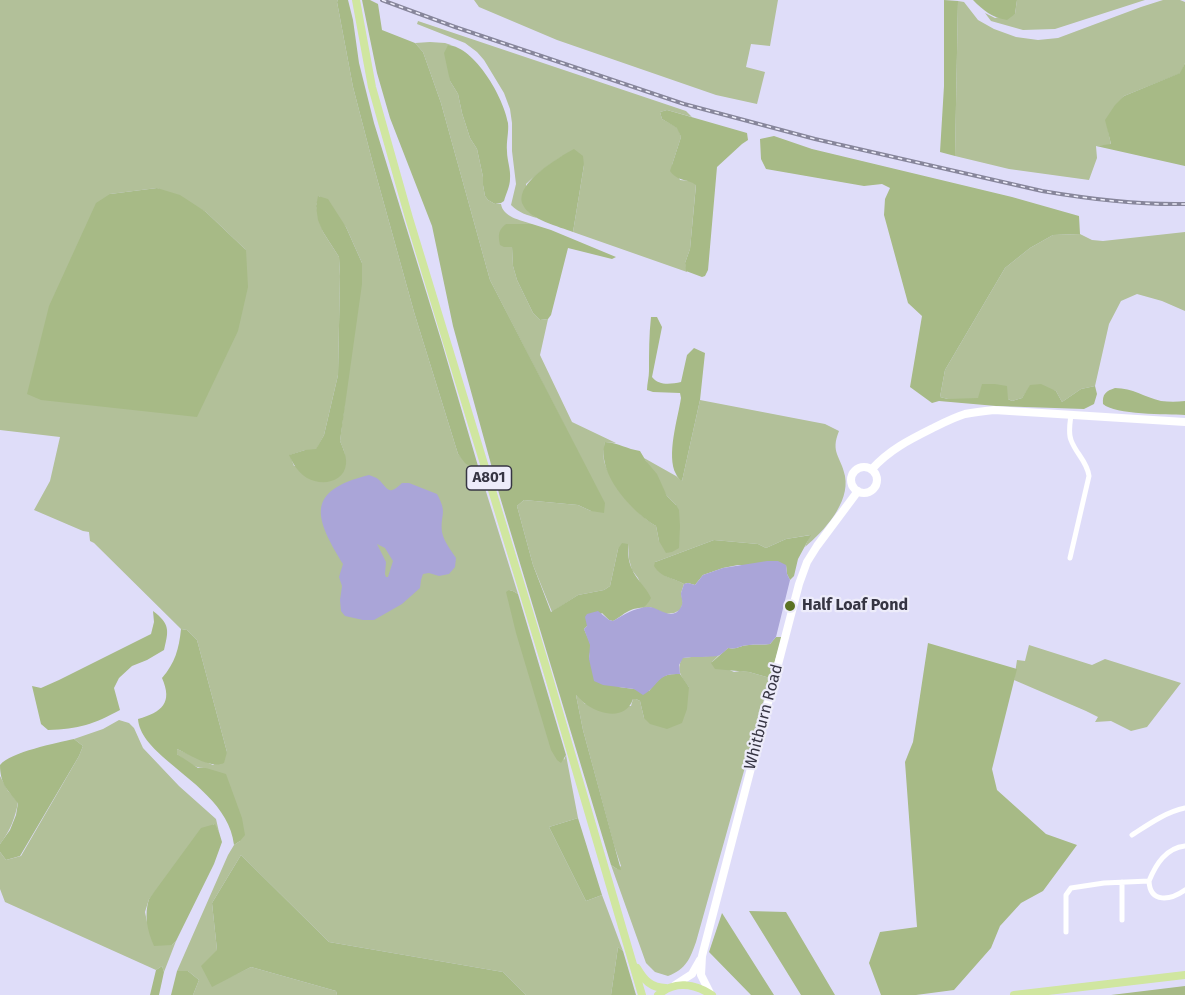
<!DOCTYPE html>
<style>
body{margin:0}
canvas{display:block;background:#dfddf9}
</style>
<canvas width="1185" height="995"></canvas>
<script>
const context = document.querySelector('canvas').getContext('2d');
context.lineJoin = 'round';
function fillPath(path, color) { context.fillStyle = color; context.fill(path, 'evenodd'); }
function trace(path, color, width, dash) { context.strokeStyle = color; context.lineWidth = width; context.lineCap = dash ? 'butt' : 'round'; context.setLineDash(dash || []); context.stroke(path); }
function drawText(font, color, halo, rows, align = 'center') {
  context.font = font + ' "Fira Sans",sans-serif'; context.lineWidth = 4.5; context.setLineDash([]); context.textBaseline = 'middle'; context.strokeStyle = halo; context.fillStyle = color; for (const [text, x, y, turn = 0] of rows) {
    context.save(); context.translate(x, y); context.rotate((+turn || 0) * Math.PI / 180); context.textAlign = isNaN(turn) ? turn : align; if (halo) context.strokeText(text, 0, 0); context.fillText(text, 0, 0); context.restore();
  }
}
fillPath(new Path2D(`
 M0,0H338L337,2L353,87L373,164L414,312L458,454L472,468L478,466L518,594L513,591L509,590L564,760L566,755L578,818L549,827L586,901L602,895L623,951L618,947L611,995H526L503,972L329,942L241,855L212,903L217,950L212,986L251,967L336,991L337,995H193L199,980L188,971H177L228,855L234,845L240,841L206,768C194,769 186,761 177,754V749L213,765L227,752L197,640L187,630L181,629L94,543L90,541L89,532L83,531L34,510L50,481L60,437L0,430ZM157,188L206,212L246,250L110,194ZM319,196L346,227L362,263L340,441L344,451L346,464L294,466L290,455L305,450H316L324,435L338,375L340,276L339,257L323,232L316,206Z
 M474,0H778L770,46L751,44L746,67L765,72L757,104L716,95L557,40L479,7Z
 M1017,0H1145L1055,29L1023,30L991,21L985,13L995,18L1015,14Z
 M1163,0H1180L1185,2V63L1181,73L1124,96L1106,120L1111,145L1096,146L1097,158L1089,180L1009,169L955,156L958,1L964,2L978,20L994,29L1016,37L1038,40L1058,38L1141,7Z
 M418,21L686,111L692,117L667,110L660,112L662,119L678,128L681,137L672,165L680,180L690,181L696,184L690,249L685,263L687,272L573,232L584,165L574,150C557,158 541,170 526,184L528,211L537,218C527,215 519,213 511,205L516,184L512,151V123L510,109L504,93L484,60L477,52L465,43L417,24Z
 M430,42L445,43L451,45H448L450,81L458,94L462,113L470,138L477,149L483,177V185L485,196L488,200L495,204H501C503,217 520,220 532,224H506L504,247L512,246L513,266L517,280L533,313L540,320L548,319L540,355L572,422L616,443L605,442C604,448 603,455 604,461C611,485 635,513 656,526L659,541L676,505L667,496L644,458L676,476L682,481L700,400L825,424L839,431C830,453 841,456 845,476C850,503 824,531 805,547L810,535L786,539L766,548L758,544L714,540L658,561L655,562C666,581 668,575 684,584L681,593L683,603L680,610L674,613L665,614L650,607L641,609L648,602L638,578L632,570L629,559L628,544L618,549L610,586L604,590L578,595L552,612L533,565L517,506L524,500L578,505L591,511L604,503L490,280L441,103L423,52L415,43Z
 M1185,232V311L1162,301L1137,294L1121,301L1109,324L1095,386L1081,389L1062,402L1056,391L1031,385L1022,398L1012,401L1008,399H948L940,397L945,370L1005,268L1030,248L1053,235L1080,234L1092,240L1103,241Z
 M1029,645L1092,665L1105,659L1181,683L1147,727L1131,731L1111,721L1095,722L1098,717L1086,711L1014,680L1017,660L1025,661Z
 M719,655L712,662L734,672L740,671L749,672L770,678L696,942C690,959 686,969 668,976L655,972L646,963L611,865L617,869L621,866L614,845L583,730L576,695L579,697L585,704L631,706L633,699H636L640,701L644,718L689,687C681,676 676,671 682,658C695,656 707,657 719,655Z
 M119,720L129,723L134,728L143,748L179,786L216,819L219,832L214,824L149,899L145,912L147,922L172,945L176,941L164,972L162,966L156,970L5,902L0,889V852L6,860L21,856L79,756L83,746L74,739L103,729Z
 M0,776L8,791L18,802C15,819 10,831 0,844Z`), '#b2c099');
fillPath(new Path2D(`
 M338,0H348L353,20L359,63L374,123L442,343L478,466L472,468L465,463L458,454L414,312L373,164L353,87L337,2Z
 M362,0H370L378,4L382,30L415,43L423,52L441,103L490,280L605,503L604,513L591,511L578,505L524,500L517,506L533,565L551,612L578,595L604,590L610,586L618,549L622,543L628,544C628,552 628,561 632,569C636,579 646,587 651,598C644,611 642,606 631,610C625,612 619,618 613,621L609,620L602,613L587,626L584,629L591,645L589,659L619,687L649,691C659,678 663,673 680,674L689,687L687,709L682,723L667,729L650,724L644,718L640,701L636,699H633C626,720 602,715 587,705C582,702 580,698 576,695L583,730L621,870L617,869L611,865L500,497L453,326L432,226L390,118L377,73Z
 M944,0L958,1L955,156L940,152L944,86Z
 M973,0H1017L1015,14L1007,20C991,17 984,11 973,0Z
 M448,45C475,47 504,98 508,123C509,132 506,142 507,151C507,160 511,170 510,179C510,186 506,194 504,201L501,203L495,204L488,200L485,196L483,185V177L477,149L470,138L462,113L458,94L450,81L444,53Z
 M1185,63V166L1096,146L1111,144L1105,120L1115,105L1124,96L1180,73Z
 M667,110L747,133L748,140L742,144L717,167L708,270L705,276L702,277L686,271L685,263L690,249L696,185C686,178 678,182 670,171L681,137L677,128L662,119L660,112Z
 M774,136L812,149L1012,197L1079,216L1080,234L1053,235L1030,248L1005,268L945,370L940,397L948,399L978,398L982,384H995L1007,386L1008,399L1012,401L1022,398L1030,385L1041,384L1056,391L1062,402L1081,389L1095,386L1097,394L1094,404L1084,409L996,406L939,401L932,403L910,387L922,316L908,303L884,215L885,199L890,188L882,184L864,186L766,169L761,159L760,139Z
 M574,149L583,156L584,165L573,232C560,227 529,219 523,205C513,184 559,157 574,149Z
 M157,188L180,195L206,212L246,250L248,287L238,331L197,417L41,400L27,394L49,306L96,203L110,194Z
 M318,196L328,199L346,227L362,263V284L340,441C343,448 347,457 346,464C344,483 321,486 307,478C298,472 293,464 289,455L305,450L316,449L324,435L338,375L340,276L339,257L323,232L318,220L316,206Z
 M506,224H532L551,230L616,257L612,259L568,248L551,315L548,319L540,320L533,313L517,280L513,266L512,247H504L500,245C498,235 498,230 506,224Z
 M651,317H657L662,327L652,377C659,386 671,384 681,382L687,355L694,348L705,353L700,400L682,481C680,480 677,477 676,474C666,456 678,418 681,398L680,393L653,392L647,390C647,384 649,377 649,371C649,352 649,335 651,317Z
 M1115,388C1133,388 1144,397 1161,401C1169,402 1177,402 1185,401V415C1167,414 1115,415 1103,404C1102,394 1106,391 1115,388Z
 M605,442C619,443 627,449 640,451L646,461L657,474L667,496L676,505L679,510L680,526L679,548L672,552L666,553L659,541L656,526C631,511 596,473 605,442Z
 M811,535L798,559L794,576L790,580L787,574L786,565H738L723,568L703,575L695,585L688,583L684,584C674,578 661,578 654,566L655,562L658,561L714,540L758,544L766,548L786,539Z
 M509,590L513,591L518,594L566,755L561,763L557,760L551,750L516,633L506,592Z
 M153,611C170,624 169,630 164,650L147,660L132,666L119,678L114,688L120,710C94,724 79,729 48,730L41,724L32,686L41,688L59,680L151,634L154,622Z
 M181,629L187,630L197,640L227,752L224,763C211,769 190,755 177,749V754L198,768H206L226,774L242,818L245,835L240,841L234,845C230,806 190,781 163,757C152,747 139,734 138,719C162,712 173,703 162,678C175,663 179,649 181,629Z
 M776,637H782L770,678L749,672L715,669L711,663L728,648C737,650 741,645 749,645C756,644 763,645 770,644Z
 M928,643L1017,669L992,769L997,790L1046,834L1077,845L1043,891L1021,903L1000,926L991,948L954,990L916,995H881L869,963L880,932L917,927L905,762L913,742Z
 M74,739L83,746L79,756L20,856L6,860L0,852V844L10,830L16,815L18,803C7,790 0,783 0,765C11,752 56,743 74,739Z
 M578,818L602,895L586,901L549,827Z
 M215,824L219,832L222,842L214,864L176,941L172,945L154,946C147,930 144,915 149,899L201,828Z
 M241,855L329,942L503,972L526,995H337L336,991L251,967L212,987L201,966L217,950L212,903Z
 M749,911L786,912L835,995H801Z
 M722,913L774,995H751L709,952Z
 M618,947L623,951L636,995H611Z
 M162,966L164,972L159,995H150L156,970Z
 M177,971H188L199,980L193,995H171Z
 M1185,986V995H1111Z`), '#a7ba86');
fillPath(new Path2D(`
 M369,475C371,476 376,477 378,479C388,488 388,497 402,483H409L437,494C448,514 440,514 442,532C444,542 451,550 456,558L455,567L449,574L439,576L429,573L423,574L421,580L420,588L402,604L374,620H363L345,616L341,611L340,600L342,586L339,577L343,564C315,518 304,491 369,475ZM377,544L385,548L393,561L388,577H386L385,574L386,562Z
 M767,561H778L786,565L787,574L790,580L776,637L770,644C763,645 756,644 749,645C741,645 737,650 728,648C726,650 723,653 720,655C713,658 693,656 683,658L679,665L680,674C656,673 660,685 643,695L634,689L603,685L594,681L589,659L590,645L584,629L587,626L585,617L587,614L598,611L609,620L613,621C625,614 634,608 648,607C658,606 672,623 681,607C684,602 681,599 681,593C682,590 683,587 684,584L688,583L695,585L703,575L723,568Z`), '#aaa5d8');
trace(new Path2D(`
 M1070,558L1089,476C1087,461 1076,454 1071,440C1068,433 1070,423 1071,415
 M1132,835C1149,824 1166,812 1185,808
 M1149,881C1150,904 1171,900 1185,890
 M1122,882V920
 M1066,932V895L1071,888L1104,883L1149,881C1156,864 1166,848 1185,846`), '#fff', 5);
trace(new Path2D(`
 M851 480a13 13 0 1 1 26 0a13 13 0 1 1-26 0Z
 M872,469C890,449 911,439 935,427C945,422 955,417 965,414C975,412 984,411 994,410L1185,422
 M675,985L692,974L700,960
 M710,993L701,975L702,956L799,584L807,562L817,546L858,491`), '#fff', 8);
trace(new Path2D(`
 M356,0L372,87L409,218L545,664L642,995
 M637,968C644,980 651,988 666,988
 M658,995C675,980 695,984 712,995
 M1014,995L1185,975`), '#d0e6a0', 8);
const rail = new Path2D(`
 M382,0L455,27L684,104L815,139L1042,191C1089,199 1137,205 1185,204`);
trace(rail, '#87869b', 4);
trace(rail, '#edecfa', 1.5, [4.5]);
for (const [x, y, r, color] of [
 [790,606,6,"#5b7223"]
]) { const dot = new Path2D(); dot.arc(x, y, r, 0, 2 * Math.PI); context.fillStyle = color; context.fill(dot); trace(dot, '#edecfa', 2); }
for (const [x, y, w] of [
 [489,478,45]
]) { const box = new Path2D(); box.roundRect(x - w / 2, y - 12, w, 24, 4.5); context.fillStyle = '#edecfa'; context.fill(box); trace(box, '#363543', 1.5); }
drawText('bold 15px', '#363543', null, [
 ["A801",489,478]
]);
drawText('bold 16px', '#363543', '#edecfa', [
 ["Half Loaf Pond",802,606]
], 'left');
drawText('16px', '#363543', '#edecfa', [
 ["Whitburn Road",764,717,-75]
]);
</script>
